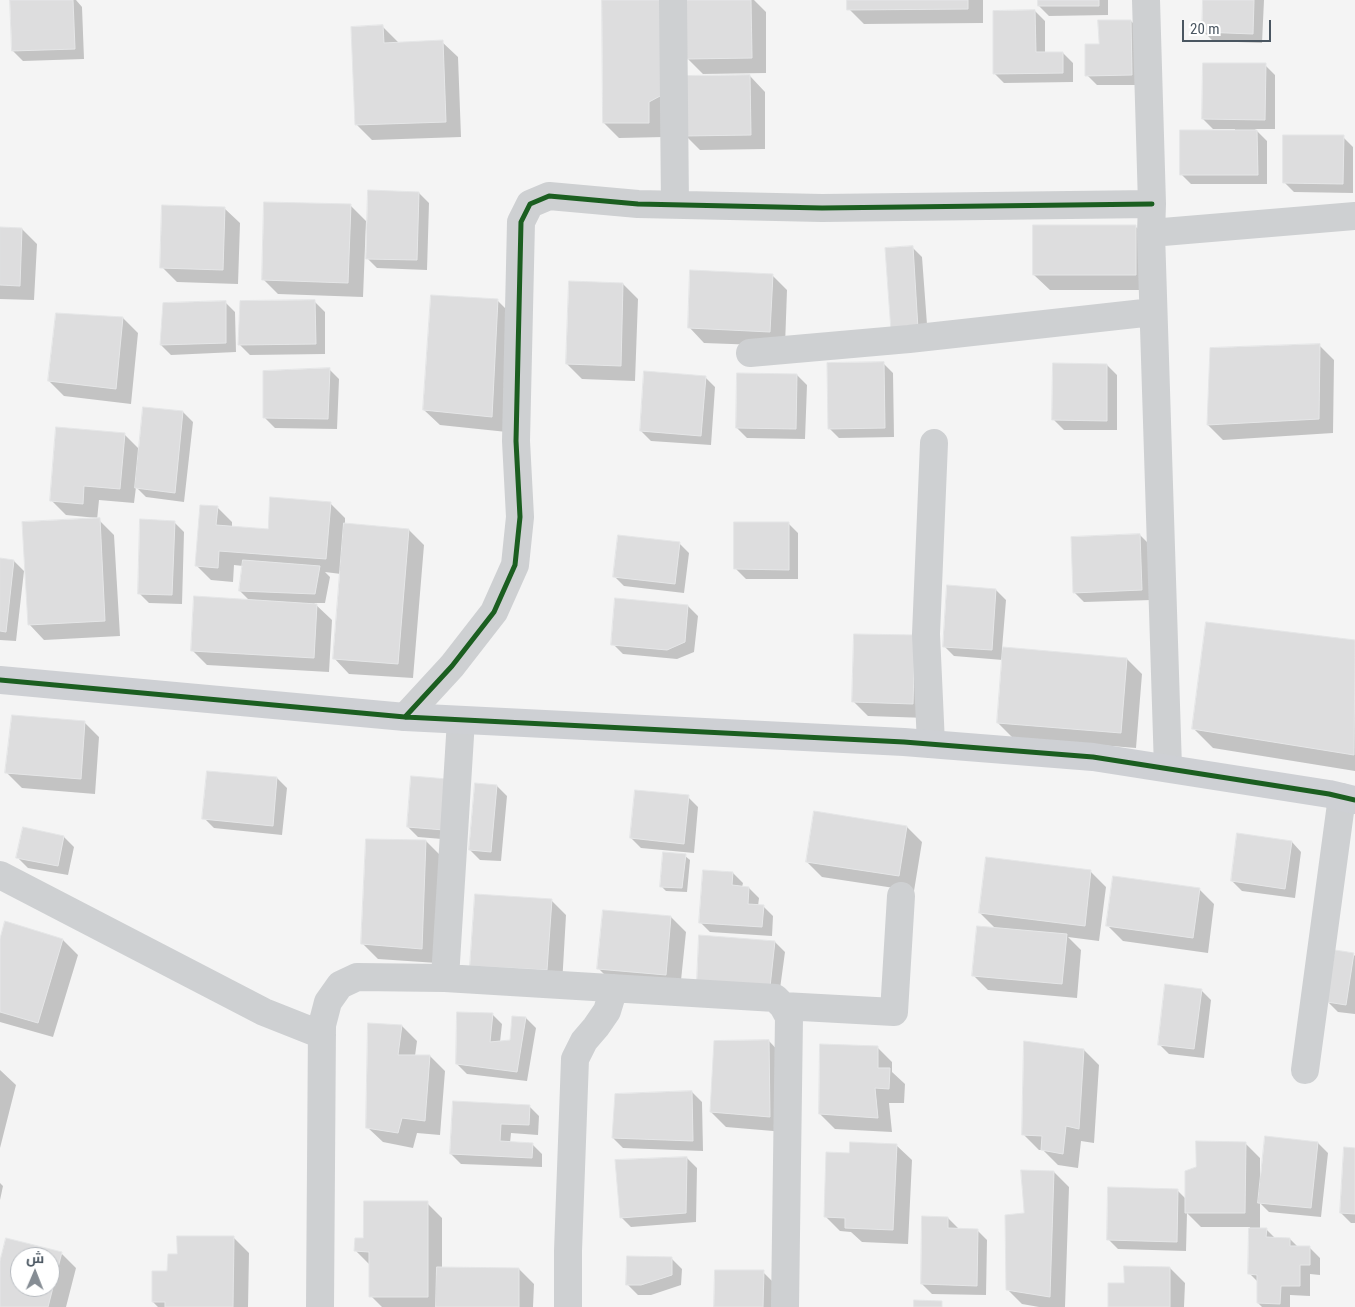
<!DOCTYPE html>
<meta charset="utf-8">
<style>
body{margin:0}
#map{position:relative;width:1355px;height:1307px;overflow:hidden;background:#f4f4f4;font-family:"Roboto Condensed",Cairo,sans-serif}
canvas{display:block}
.north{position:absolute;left:10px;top:1247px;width:50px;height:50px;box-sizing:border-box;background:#fff;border:1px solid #b7bbc0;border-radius:50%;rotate:1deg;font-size:14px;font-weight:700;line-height:20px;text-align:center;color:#4a5661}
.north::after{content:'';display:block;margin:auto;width:18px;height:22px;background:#868d94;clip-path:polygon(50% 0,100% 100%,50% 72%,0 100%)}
.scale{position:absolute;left:1182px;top:20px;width:89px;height:22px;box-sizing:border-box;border:2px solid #4a5661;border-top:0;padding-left:6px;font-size:15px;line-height:18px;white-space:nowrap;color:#4a5661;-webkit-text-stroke:4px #fff;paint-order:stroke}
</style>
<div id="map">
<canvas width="1355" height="1307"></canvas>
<div class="north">ش</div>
<div class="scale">20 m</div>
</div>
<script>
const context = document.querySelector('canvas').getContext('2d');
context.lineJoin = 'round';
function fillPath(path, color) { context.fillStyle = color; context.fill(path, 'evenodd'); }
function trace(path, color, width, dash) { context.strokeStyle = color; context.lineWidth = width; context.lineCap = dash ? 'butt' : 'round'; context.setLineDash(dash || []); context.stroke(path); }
fillPath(new Path2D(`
 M12,0H76L82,7L84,59L23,61L13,51Z
 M603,0H676L664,137L619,138L604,123Z
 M687,0H754L766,12V73L703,74L688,59Z
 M848,0H983V23L864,24L849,9Z
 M1039,0H1108V15L1049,16L1039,6Z
 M1204,0H1264L1262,43L1213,41L1203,31Z
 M1035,11L1045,21V53H1063L1073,63V82L1004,83L994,73Z
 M1131,21L1141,31V85H1097L1087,75L1100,45Z
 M383,27L398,42V43L442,42L458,57L461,137L372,140L357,125L353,28Z
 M1265,65L1275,75V129H1255L1267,141V184H1191L1181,174L1235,131V129H1213L1203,119Z
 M750,76L765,92V149L700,150L685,135Z
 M1343,137L1353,147V193L1294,192L1284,182Z
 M419,193L429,203L427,270L377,268L367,258Z
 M351,206L366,221L363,297L278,294L263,279Z
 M224,208L240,223L238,284L177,282L162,267Z
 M1135,226L1150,241L1151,290H1050L1034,275Z
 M0,228L22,229L37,244L34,300L0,299Z
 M912,247L922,257L928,338L902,340Z
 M772,275L787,290L785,346L704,343L689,327Z
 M623,284L638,299L635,381L582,379L567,364Z
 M497,300L512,315L507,432L440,425L424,410Z
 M225,302L235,312L236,352L171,355L161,345Z
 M315,302L325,312V354L250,355L240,345Z
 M123,318L138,333L131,404L64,396L49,381Z
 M1319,345L1334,360L1333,433L1223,440L1208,425Z
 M883,363L893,373L894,437L839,438L829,428Z
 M1107,365L1117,375V430H1064L1054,420Z
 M329,369L339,379L337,429L275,428L265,418Z
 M797,375L807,385L805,439L747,438L737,428Z
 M705,377L715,387L711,445L651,441L641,431Z
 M183,412L193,422L184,502L146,497L136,487L134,503L99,500L97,520H99L114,535L120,636L44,640L29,624L97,520V518L66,515L51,500L124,434L140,450Z
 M330,503L345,518V524L409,530L424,545L413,678L349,674L334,658L341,574L325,572L330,577L325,603H314L332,620L329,672L207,665L192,650L250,601L240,591L243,566L234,565L233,582L211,580L196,565L217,507L232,522V527L269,531Z
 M174,522L184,532L182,604L149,603L139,593Z
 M788,523L798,533V579H746L736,569Z
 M1140,535L1150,545L1152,600L1084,602L1074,592Z
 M679,543L689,553L684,593L624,586L614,576Z
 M0,559L14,561L24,571L16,641L0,640Z
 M996,590L1006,600L1002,649L1127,659L1142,674L1136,748L1013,738L998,723L1003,660L954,656L944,646Z
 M688,606L698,616L694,652L677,659L623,654L613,644Z
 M1208,623L1355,641V771L1213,748L1193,728Z
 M915,636L927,718L868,716L853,701Z
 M84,722L99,737L95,794L22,788L7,773Z
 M412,777L454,840L418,837L408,827Z
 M277,778L287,788L282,835L214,828L204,818Z
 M497,786L507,796L501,861L480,860L470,850Z
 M688,797L698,807L694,853L641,848L631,838Z
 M907,827L922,842L914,891L822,877L807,862Z
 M64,837L74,847L68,875L28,868L18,858Z
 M367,840L426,841L441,856L437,963L378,959L363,944Z
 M1292,842L1301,852L1295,898L1242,891L1232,881Z
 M685,856L690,860L687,892L666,891L661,886Z
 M987,859L1091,872L1106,887L1099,941L1068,937L1081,950L1077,998L988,990L973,975L996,929L980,913Z
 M733,873L743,883L742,887L749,888L759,898L758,906H763L773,916L772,936L710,932L700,922Z
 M1199,889L1214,904L1208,953L1123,941L1108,926Z
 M551,900L566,915L562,985L471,966Z
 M671,917L686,932L680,990L614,984L599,969Z
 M700,936L775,942L785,952L779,996Z
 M63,940L78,955L53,1037L0,1022V944Z
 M1353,954L1355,956V1014L1338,1012L1328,1002Z
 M1201,990L1211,1000L1204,1058L1169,1054L1159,1044Z
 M492,1014L502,1024L500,1042L512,1041L526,1018L536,1028L527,1081L467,1074L457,1064Z
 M369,1025L402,1026L417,1041L415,1056H430L445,1071L440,1135L417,1133L413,1148L383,1142L367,1127Z
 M769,1041L784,1057L785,1132L726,1127L711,1112Z
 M877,1047L892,1062V1072L905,1084L904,1103H889L892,1132L835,1129L820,1114Z
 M1084,1050L1099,1065L1094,1143L1081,1141L1078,1168L1058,1165L1043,1150H1039L1024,1135Z
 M0,1070L16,1085L0,1148Z
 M692,1092L702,1102L703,1151L623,1148L613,1138Z
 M529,1106L539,1116L538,1135L511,1133L510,1143L532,1144L542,1154V1167L461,1164L451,1154Z
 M1245,1143L1260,1158V1176H1262L1318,1143L1328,1153L1321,1217L1269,1212L1260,1203V1229H1266L1276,1239H1290L1298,1247L1310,1248L1320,1258V1275L1310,1274V1296L1290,1295V1307H1262L1258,1303V1282L1250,1274V1227H1201L1187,1213L1186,1251L1118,1249L1108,1239L1177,1190L1186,1199Z
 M896,1145L912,1160L908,1244L862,1242L851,1232L840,1231L825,1216L851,1154Z
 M1355,1149V1223H1351L1341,1213Z
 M687,1158L697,1168L696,1222L631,1227L621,1217Z
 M1054,1172L1069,1187L1065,1307H1039L1022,1304L1007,1289L1026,1214Z
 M0,1183L3,1186L0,1200Z
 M427,1203L442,1218V1268L519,1269L534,1284L533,1307H382L371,1296V1266L356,1251L365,1239Z
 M948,1218L958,1228V1230H977L987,1240L986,1295L932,1294L922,1284Z
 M234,1238L249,1253L248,1307H158L153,1302L178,1255Z
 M7,1239L61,1253L76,1268L66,1307H0V1266ZM20,1257H50V1287H20Z
 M672,1259L682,1269L681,1285L651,1295H638L628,1285Z
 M1170,1268L1185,1283L1184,1307H1109L1125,1284Z
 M763,1272L773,1282V1307H716Z`), '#0003');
const building = new Path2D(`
 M10,0H73L75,49L12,51Z
 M602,0H661L662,95L649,102V123H603Z
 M686,0H751L752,58L687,59Z
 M847,0H968V9L847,10Z
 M1038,0H1099V6H1038Z
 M1203,0H1254L1253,34L1202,32Z
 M1035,10L1036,52H1063V73L993,74V11Z
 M1098,20H1131L1132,75L1085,76V44H1099Z
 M383,25L384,43L443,40L446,122L355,125L351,27Z
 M1203,63H1266L1265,120L1202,119Z
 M750,75L751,135L684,136L683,76Z
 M1180,130H1257L1258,175H1180Z
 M1283,135H1344L1343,184L1283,183Z
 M368,190L419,192L417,260L366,259Z
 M264,202L351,204L348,283L262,280Z
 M162,205L225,207L223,270L160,268Z
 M1033,225H1136V275H1033Z
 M0,227L22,228L20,286L0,285Z
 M913,246L918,329L891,331L885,248Z
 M690,270L773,274L770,332L688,328Z
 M569,281L623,283L621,366L566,364Z
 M431,295L498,299L492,417L423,410Z
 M315,300L316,344L238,345L240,301Z
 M226,301V343L160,345L163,303Z
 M56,313L123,317L116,389L48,381Z
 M1320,344L1319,419L1207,425L1210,348Z
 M884,362L885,428L828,429L827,363Z
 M1053,363L1107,364V421L1052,420Z
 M330,368L328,419L263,418V371Z
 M644,371L706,376L701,436L640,431Z
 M737,373L797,374L796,429L736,428Z
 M143,407L183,411L175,493L135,488Z
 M56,427L125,433L120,489L84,486L83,504L50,501Z
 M270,497L331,502L326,559L219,551L218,568L195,566L200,505L218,506L216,525L268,529Z
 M100,518L105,621L28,625L22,522Z
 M140,519L175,521L172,595L138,594Z
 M734,522H789V570L734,569Z
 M344,523L409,529L398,664L333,659Z
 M1140,534L1142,590L1073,593L1071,537Z
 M618,535L680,542L675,584L613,577Z
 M0,558L14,560L6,632L0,631Z
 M243,560L320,566L315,594L239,591Z
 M947,585L996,589L992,650L943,647Z
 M194,596L317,604L314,658L191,651Z
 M615,598L688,605L685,642L667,650L611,645Z
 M1206,622L1355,640L1354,755L1192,729Z
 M854,634L915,635L913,704L852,702Z
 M1003,647L1127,658L1121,733L997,723Z
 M12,715L85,721L81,779L5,773Z
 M207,771L277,777L273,826L202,819Z
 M411,776L448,779L444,830L407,827Z
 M475,783L497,785L491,852L469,850Z
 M635,790L689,795L684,844L630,838Z
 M814,811L907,826L899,876L806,862Z
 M23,827L64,836L58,866L16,858Z
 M1237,833L1292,841L1285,889L1231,881Z
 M366,839L426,840L422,949L361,944Z
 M663,852L686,854L682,888L660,887Z
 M986,857L1091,870L1085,926L979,913Z
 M703,870L733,872L732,885L749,887L748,904L764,905L762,927L699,923Z
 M1113,876L1200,888L1193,938L1106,926Z
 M475,894L552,899L547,970L470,966Z
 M603,910L671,916L666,975L597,969Z
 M5,921L63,939L38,1023L0,1012V939Z
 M977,926L1067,934L1062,984L972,976Z
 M699,935L775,941L770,987L697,981Z
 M1335,950L1354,953L1346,1005L1327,1002Z
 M1165,984L1202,989L1194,1049L1158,1045Z
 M457,1012L493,1013L490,1042L510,1040L512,1016L526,1017L517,1072L456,1064Z
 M368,1023L402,1025L398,1055H430L425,1121L402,1118L398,1133L366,1128Z
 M769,1040L770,1117L710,1112L714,1041Z
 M1024,1041L1084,1049L1079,1129L1066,1126L1063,1154L1041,1150L1042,1136L1022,1135Z
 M820,1044L878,1046V1068H890L889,1089L875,1088L878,1118L819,1114Z
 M692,1091L693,1141L612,1138L615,1094Z
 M453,1101L530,1105L529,1125L501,1124L500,1141L533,1143L532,1158L450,1154Z
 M1265,1136L1318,1142L1311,1208L1258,1203Z
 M1196,1141L1246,1142L1245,1213H1185V1171L1196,1167Z
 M850,1142L897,1144L893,1230L845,1228V1218L824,1217L826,1152L849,1153Z
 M1344,1147L1355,1148V1214L1340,1213Z
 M687,1157L686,1213L620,1218L615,1160Z
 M1021,1170L1054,1171L1050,1297L1006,1290L1005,1215L1024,1213Z
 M1108,1187L1178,1189L1177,1242L1107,1240Z
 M364,1201H428V1297H369V1252L354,1251L355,1238H363Z
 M922,1216L948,1217V1228L978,1229L977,1286L921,1284Z
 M1249,1228H1267L1266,1237L1290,1238V1246H1310V1265H1300V1286H1281L1280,1304L1257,1303V1275L1248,1274Z
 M177,1236H234L233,1307H165V1302H152V1271H167L168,1254H177Z
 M6,1238L62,1252L48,1307H0V1261ZM20,1257H50V1287H20Z
 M627,1256L672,1257V1275L641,1285H626Z
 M1124,1266L1170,1267V1307H1108V1283H1124Z
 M437,1267L519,1268V1307H436Z
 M715,1270H764L763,1307H714Z
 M914,1300L942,1301V1307H914Z`);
fillPath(building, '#ddddde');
trace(building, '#e5e6e7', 1);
trace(new Path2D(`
 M673,0L675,205
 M1146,0L1152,204L1151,233L1168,768
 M1151,233L1355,216
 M750,353L909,339L1153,312
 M405,717L452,666L494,612L515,565L520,517L516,441L521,222L530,204L549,196L638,204L822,208L1152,204
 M931,744L926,634L934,443
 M0,875L264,1012L322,1035
 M445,978L461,720
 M783,1006L894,1012L901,896
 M1305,1070L1342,797
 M320,1307L322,1025L328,1002L340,985L357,977L445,978L775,998L783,1006L789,1017L785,1307
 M568,1307V1251L575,1059L584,1041L596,1027L607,1011L614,988`), '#ced0d2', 28);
trace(new Path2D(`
 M0,680L405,717L904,742L1093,757L1329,794L1355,800`), '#ced0d4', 28);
trace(new Path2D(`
 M0,680L405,717L904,742L1093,757L1329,794L1355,800
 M405,717L452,666L494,612L515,565L520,517L516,441L521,222L530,204L549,196L638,204L822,208L1152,204`), '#1b5e20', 5);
</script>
